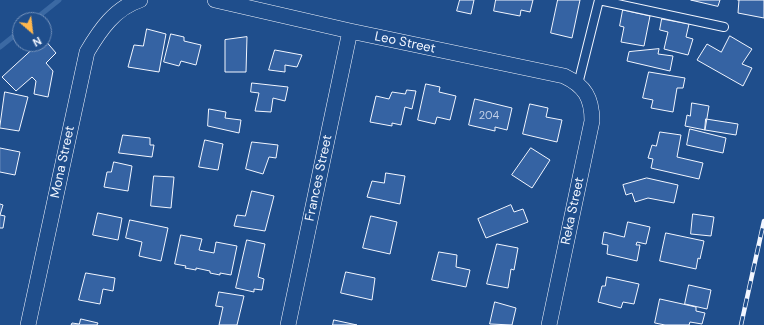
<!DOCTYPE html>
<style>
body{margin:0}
#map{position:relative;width:764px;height:325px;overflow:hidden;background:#1f4e8c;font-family:"DM Sans",sans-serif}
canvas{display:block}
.north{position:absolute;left:12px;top:12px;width:40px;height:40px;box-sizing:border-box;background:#1f4e8c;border:1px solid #7391ba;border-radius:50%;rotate:152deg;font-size:11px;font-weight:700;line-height:16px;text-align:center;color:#f2f6ff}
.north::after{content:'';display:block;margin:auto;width:14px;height:18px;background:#ffb74d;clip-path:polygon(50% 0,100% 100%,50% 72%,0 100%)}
</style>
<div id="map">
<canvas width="764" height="325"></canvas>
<div class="north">N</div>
</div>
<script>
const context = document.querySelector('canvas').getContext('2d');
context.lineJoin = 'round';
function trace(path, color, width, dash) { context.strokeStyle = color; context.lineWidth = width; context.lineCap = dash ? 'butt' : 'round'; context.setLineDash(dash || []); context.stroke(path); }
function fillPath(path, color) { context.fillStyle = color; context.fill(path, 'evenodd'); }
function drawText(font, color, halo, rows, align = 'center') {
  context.font = font + ' "DM Sans",sans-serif'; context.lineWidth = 3; context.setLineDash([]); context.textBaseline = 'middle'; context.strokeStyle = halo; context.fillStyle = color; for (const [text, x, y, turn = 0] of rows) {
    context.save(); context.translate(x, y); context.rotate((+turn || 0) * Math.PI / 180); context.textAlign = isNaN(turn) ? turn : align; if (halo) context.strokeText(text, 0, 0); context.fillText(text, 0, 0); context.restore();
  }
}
trace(new Path2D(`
 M34,20L59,0
 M0,47L20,31`), '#3b69a3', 5);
const building = new Path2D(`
 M460,0H474L471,14L457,11Z
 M496,0H533L530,12L521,10L520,16L494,11Z
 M558,0H580L572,38L551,33Z
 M691,0H720L718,6Z
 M738,0H764V18L738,13L739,0Z
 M623,10L650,16L644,46L621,42L624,27L620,26Z
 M662,19L689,24L686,37L693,39L688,55L664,49L668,32L660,30Z
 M147,29L166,34L159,72L128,67L134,45L143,46Z
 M171,34L184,37V41L201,45L196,65L181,61L179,66L164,62Z
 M730,36L752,49L742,64L752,68L743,86L697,60L707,44L721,52Z
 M247,37L246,72H225V40Z
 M44,39L56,53L46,63L53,71L48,97L34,94L36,81L32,77L16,91L2,77L38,44H44Z
 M659,49L658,54L673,56L670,71L627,61L629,52Z
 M275,50L302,55L297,67L285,65V72L269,70Z
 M649,72L685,78L683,88H677L673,112L651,108L653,100L643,98Z
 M252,83L288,87L285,101L273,98L271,112L255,111L259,93L251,92Z
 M426,84L440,87L439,92L456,96L450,120L437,117L435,124L418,120Z
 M407,90L416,91L412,109L405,107L401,125L392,123V126L370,122L376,96L389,99L392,92L405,94Z
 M5,92L28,97L19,131L0,128Z
 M475,99L512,108L507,130L495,127V131L469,125Z
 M692,103L709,106L705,130L685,126L687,115L690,116Z
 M530,104L548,108L546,117L562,120L557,142L523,134Z
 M209,109L226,112L225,118L241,120L239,133L208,126Z
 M706,119L738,124L736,135L705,130Z
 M690,129L726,138L723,153L687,145Z
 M660,132L681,135L677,157L703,163L699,179L651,168L653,159L648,158L652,145L656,146Z
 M123,135L150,138V145H154L152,157L119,153Z
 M205,140L223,144L218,170L199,167Z
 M252,142L278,145L276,158L269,157L263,174L246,169Z
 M0,148L20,152L15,175L0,172Z
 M531,148L550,160L532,188L512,175Z
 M114,162L132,166L128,191L104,187L107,172H111Z
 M386,173L405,176L400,204L367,197L372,181L384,183Z
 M154,176L174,177L171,208L151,206Z
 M647,178L678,185L674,203L648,198L635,202L632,193L626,195L623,185Z
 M252,191L274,196L265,231L234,226L237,215L245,216Z
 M0,204L3,205L0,215L5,216L3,228H0Z
 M511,205L514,212L523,209L528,222L486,238L478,219Z
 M98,213L122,218L118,240L93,235Z
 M693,214L714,217L711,236L691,234Z
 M371,216L397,222L390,254L363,248Z
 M130,220L168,228L161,261L139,256L142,242L126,238Z
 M628,222L650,227L646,244L637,242L636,245H640L637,261L607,254L608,245L602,244L604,232L624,237Z
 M666,233L704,241L700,259L698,258L696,269L660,261Z
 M181,235L202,239L199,250L214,253L216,242L237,246L231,275L220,273V275L210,273V271L196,268V270L185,268L186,266L175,264Z
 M247,240L265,244L258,277L264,279L262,290L254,289V292L236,288Z
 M497,244L518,248L514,270L511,269L508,288L487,284Z
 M439,252L457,255L456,267L470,270L466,287L432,280Z
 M346,272L375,278L372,300L341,293Z
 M86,273L115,278L113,291L103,289L100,304L79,300Z
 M607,277L639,284L634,304L623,302L621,308L598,302L602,286H605Z
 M689,285L711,290L707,309L685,304Z
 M219,292L244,296L237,325H219L223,307L216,306Z
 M660,299L696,307V311L705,313L702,324L690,322L689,325H665L655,323Z
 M495,302L516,308L512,325L490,324Z
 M81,319L98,323L97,325H71L72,323L79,324Z
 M334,320L357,325H333Z`);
fillPath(building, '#3563a3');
trace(building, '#f2f6ff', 1);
const service = new Path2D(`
 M599,0L724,27
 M578,84L599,0`);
const minor = new Path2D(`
 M215,0L350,31L564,76C585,86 592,98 592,121L549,325
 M28,325L87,52C100,30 115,8 140,0
 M288,325L350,31`);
trace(service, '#f2f6ff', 10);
trace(minor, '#f2f6ff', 16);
trace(service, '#1f4e8c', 8);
trace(minor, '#1f4e8c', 15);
const rail = new Path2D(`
 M741,325L764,221`);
trace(rail, '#f2f6ff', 4.5);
trace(rail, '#1f4e8c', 3, [9]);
drawText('11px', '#c3d1e8', null, [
 ["204",489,116]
]);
drawText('13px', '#f2f6ff', '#1f4e8c', [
 ["Leo Street",405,43,12],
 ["Mona Street",63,162,-78],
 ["Frances Street",319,178,-78],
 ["Reka Street",573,211,-78]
]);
</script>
